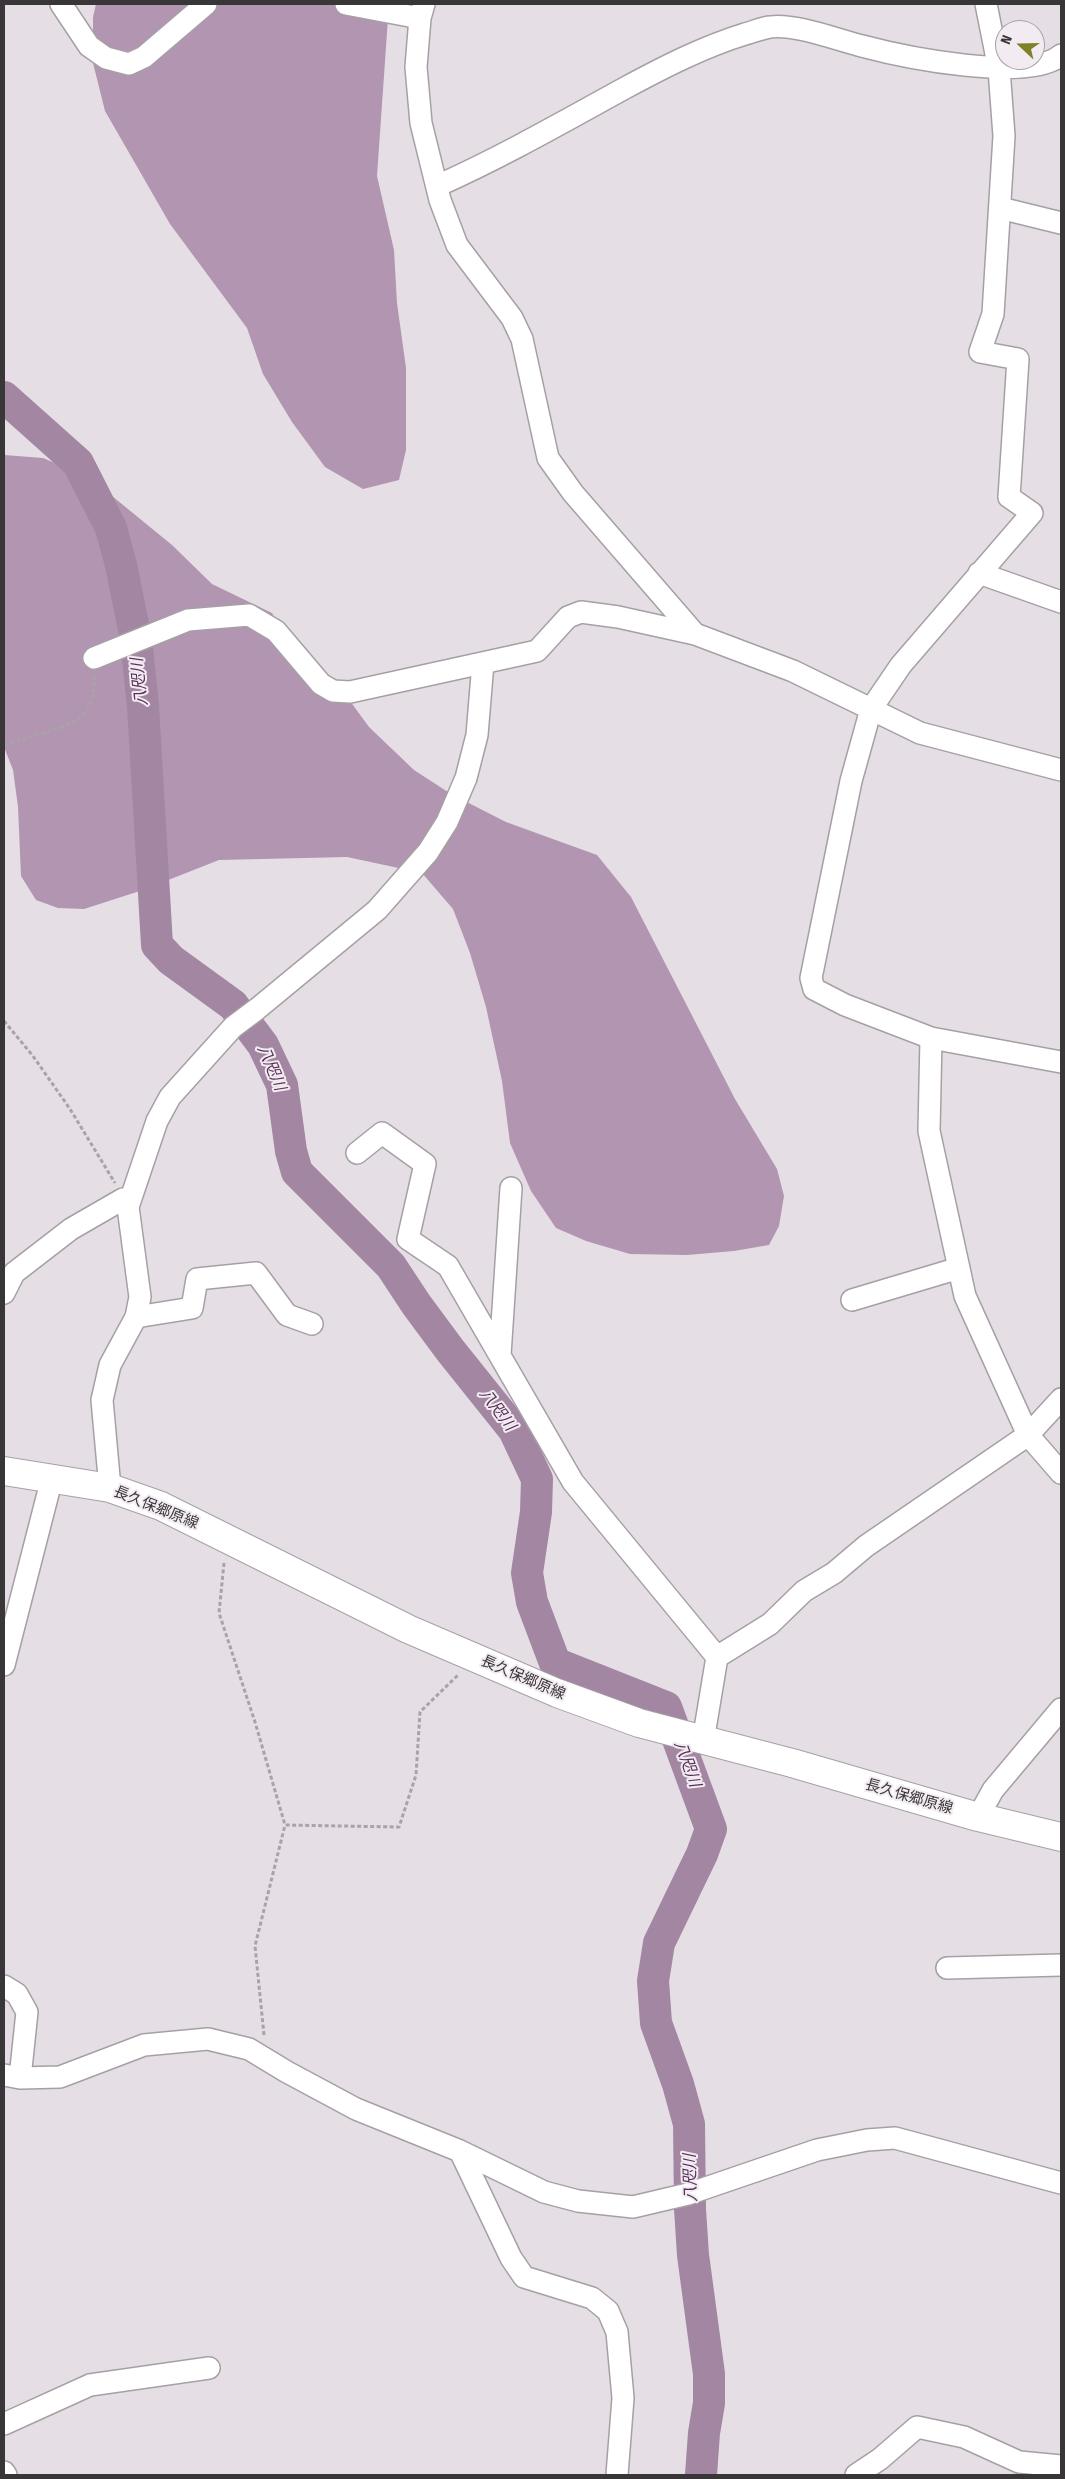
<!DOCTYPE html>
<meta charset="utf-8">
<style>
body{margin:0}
#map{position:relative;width:1065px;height:2479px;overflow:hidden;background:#e5dfe5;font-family:"Fira Sans Condensed",sans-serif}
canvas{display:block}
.frame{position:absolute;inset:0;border:5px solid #393638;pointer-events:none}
.north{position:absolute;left:995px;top:20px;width:50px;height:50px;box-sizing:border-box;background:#f2ecf2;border:1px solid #a8a3a8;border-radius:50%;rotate:291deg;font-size:14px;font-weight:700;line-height:20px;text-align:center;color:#393638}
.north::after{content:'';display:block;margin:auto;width:18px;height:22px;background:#808029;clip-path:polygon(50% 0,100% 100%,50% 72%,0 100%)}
</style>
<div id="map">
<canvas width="1065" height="2479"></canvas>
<div class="frame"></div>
<div class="north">N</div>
</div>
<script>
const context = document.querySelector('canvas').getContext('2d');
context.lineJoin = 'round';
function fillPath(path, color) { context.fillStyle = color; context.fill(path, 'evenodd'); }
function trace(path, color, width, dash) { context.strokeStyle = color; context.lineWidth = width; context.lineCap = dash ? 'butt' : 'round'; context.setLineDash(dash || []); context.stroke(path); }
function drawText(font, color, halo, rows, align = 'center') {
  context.font = font + ' "Fira Sans Condensed","Noto Sans JP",sans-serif'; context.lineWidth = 4; context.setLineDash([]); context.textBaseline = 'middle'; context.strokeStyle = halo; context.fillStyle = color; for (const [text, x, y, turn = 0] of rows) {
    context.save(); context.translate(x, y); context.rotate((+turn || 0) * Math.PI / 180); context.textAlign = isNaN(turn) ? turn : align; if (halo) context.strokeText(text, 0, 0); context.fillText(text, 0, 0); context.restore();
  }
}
fillPath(new Path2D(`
 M96,4H389L377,176L394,250L397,303L406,368V450L399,480L363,489L325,467L292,422L263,374L247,328L170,224L105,111L93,63V17Z
 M4,455L43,458L90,478L172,545L212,584L272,613L291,650L342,690L369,727L414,770L451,794L506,822L597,855L631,897L735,1099L777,1169L784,1196L779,1226L769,1245L734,1251L687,1255L630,1254L586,1241L556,1228L531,1191L510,1143L502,1081L486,1007L470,953L453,909L422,873L347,857L219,860L143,890L84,909L58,908L36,900L21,876L18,807L13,770L4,747Z`), '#b295b1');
trace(new Path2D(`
 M4,397L78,463L111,528L121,565L136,639L143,706L157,945L171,960L233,1005L263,1045L282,1085L291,1151L297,1172L391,1266L416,1304L450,1350L514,1430L537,1479L536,1512L527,1573L532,1602L555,1663L666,1707L711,1829L702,1854L659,1943L653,1981L656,2023L678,2084L689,2124L690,2209L693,2255L709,2374V2403L704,2433L701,2475`), '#a387a2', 32);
const minor = new Path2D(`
 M61,4L89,46L106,58L129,64L144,57L206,4
 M346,4L420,18
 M424,4L420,18L416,67L421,123L440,200L457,245L512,318L522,339L548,458L573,493L695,634L793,671L920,733L1061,770
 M986,4L999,69L1004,136L993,314L980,352L1018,359L1009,497L1032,513L901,665L871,709L851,781L811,978L814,989L845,1005L931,1038L1061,1062
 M437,186C502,157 563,122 625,88C664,67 703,47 745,34C753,32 762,28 770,27C794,23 838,40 862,46C903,57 1029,83 1061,55
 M1000,208L1061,223
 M979,573L1061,602
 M94,658L188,620L249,615L276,631L321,684L333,691L350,692L537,651L568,617L581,612L618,617L695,634
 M931,1038L929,1131L965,1296L1028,1435L1061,1473
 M357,1153L382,1133L425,1164L408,1239L448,1266L573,1482L717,1657
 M4,1293L14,1273L71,1229L123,1199
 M852,1300L959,1268
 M136,1317L192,1308L197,1279L256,1273L287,1315L312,1324
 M500,1355L511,1188
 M110,1488L102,1400L110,1365L136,1317L140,1297L128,1207L157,1121L170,1097L233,1027L257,1009L377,910L428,852L447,822L466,778L477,735L483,663
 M4,1665L52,1478
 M703,1741L717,1657L770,1624L804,1591L834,1573L866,1546L1028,1435L1061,1399
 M978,1817L993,1790L1061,1709
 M947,1968L1061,1965
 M4,1986L17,1994L27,2012L20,2078
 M4,2075L20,2078L60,2077L144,2045L208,2039L249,2049L287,2072L356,2109L460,2151L544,2192L578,2201L633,2207L688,2194L817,2150L867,2140L895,2138L1061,2183
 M460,2151L511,2258L524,2277L592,2298L608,2311L617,2332L623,2398L617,2475
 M4,2424L90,2385L209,2368
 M4,2472L6,2475
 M856,2475L880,2459L917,2427L964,2437L1019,2462L1061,2466`);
const major = new Path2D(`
 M4,1471L110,1488L161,1506L408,1629L557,1693L639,1723L792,1763L978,1817L1061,1837`);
trace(minor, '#a6a0a5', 24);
trace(major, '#a6a0a5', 30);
trace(new Path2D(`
 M4,745C22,739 74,727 84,714C93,703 94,689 94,676
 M4,1021L33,1056L70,1109L115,1183
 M224,1563L219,1613L255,1722L285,1825L399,1827L416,1775L420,1712L459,1674
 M264,2035L255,1946L285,1825`), '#a8a3a8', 3, [4, 2.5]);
trace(minor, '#fff', 21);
trace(major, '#fff', 28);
drawText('15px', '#393638', '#f2ecf2', [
 ["長久保郷原線",156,1508,22],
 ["長久保郷原線",523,1678,23],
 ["長久保郷原線",909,1797,16]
]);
drawText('italic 16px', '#583057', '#f2ecf2', [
 ["八咫川",140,682,-96],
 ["八咫川",271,1068,67],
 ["八咫川",497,1410,53],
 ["八咫川",687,1764,70],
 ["八咫川",691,2178,-92]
]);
</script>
